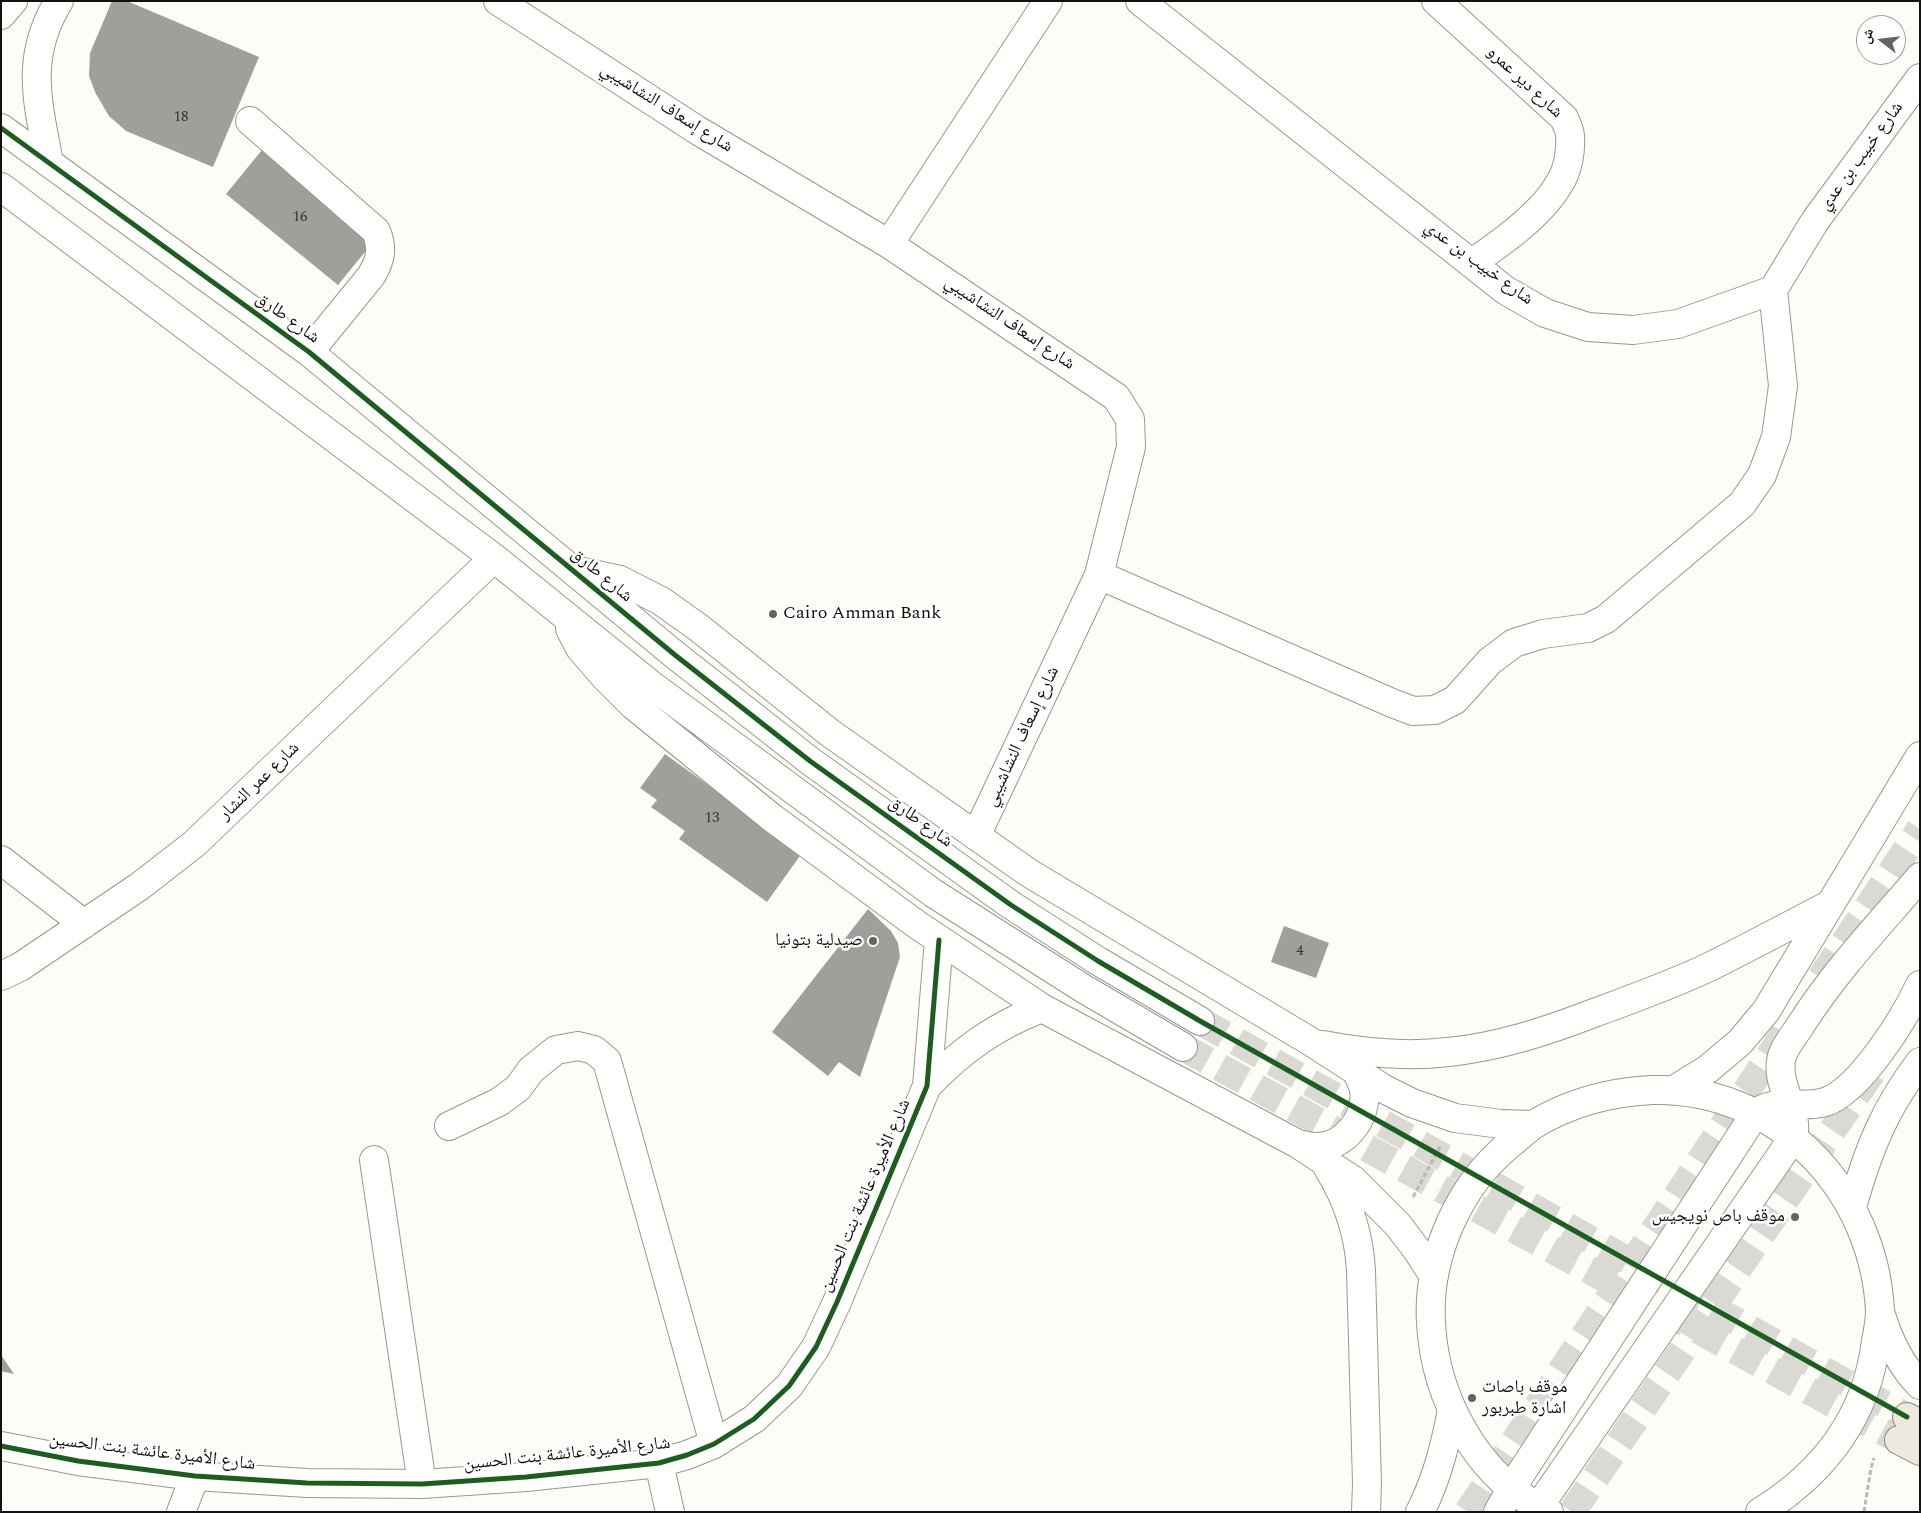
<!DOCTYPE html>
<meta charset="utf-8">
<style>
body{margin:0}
#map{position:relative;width:1921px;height:1513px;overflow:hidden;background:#fdfcf7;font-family:Spectral,"Noto Naskh Arabic",serif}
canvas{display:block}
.frame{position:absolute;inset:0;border:2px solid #111;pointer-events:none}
.north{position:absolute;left:1856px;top:15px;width:50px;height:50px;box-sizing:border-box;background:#fff;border:1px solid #a0a0a0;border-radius:50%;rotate:286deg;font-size:14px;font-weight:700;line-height:20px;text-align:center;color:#111}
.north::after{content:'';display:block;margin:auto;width:18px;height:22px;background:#646362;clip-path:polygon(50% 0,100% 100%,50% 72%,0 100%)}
</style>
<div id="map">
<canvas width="1921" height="1513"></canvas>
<div class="frame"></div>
<div class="north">ش</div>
</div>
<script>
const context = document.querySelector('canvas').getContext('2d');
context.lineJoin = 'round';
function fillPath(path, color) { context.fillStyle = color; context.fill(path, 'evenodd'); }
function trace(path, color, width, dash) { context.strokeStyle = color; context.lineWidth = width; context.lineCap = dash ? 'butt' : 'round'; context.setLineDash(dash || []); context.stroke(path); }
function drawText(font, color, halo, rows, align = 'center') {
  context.font = font + ' Spectral,"Noto Naskh Arabic",serif'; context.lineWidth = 5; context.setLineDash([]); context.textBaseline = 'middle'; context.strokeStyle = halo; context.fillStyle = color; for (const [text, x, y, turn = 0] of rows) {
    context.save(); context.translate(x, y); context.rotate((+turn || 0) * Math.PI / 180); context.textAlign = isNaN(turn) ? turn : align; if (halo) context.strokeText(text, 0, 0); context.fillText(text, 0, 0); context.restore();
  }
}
fillPath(new Path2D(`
 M112,1H127L259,57L213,167L126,131L109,116L96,94L89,76L90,53Z
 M262,150L373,242L338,285L226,194Z
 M665,754L802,853L767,902L679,839L685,831L651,807L657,800L640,788Z
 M868,909L891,931L898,943L900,957L860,1077L839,1062L828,1076L772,1032Z
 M1284,926L1329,943L1316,978L1271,962Z
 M1,1355L14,1374L1,1371Z`), '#a19f9c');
trace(new Path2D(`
 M1200,1021L1907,1417
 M1183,1047L1899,1440`), '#dad9d4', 28, [28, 14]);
trace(new Path2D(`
 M1821,978L1920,829
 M1468,1512L1788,1028
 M1572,1512L1873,1071`), '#dad9d4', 28, [28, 14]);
const minor = new Path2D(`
 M498,1L697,130L889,244L1116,397L1130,419L1131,447L1099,575L976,836
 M1140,1L1505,290L1545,313L1588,327L1633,330L1678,324L1773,290L1815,221L1920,78
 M1436,1L1564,118C1566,123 1570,130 1570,136C1571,151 1568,171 1559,184C1541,215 1501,243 1472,263
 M1,15L13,1
 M250,121L376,231C383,248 381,260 371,276L309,352
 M1,128L309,352L675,655L810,761L1011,905L1098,961L1200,1021
 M49,163C38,102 24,58 59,1
 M1,187L494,558L650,684L933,893L1084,989L1183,1047
 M889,244L1048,1
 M578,571L620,580L661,601L699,628L830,733L1029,873L1313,1043L1384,1089L1412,1103L1455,1118L1501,1124L1533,1125
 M1099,575L1392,703L1413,711L1435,710L1455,700L1490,661L1514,643L1543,634L1588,628L1606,619L1742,504L1762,475L1776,437L1783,386L1773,290
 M570,629L580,648L605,677L633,705L771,817L916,924L1042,1008L1298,1144L1353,1180L1398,1225L1417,1250L1434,1276
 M1,860L84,924
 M1,976L20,967L140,886L194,844L494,558
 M1323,1045C1364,1053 1406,1057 1448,1052C1499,1047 1547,1031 1594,1013C1632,999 1671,985 1707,968C1748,948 1788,926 1829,905
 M927,1086C962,1050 995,1026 1042,1008
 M1674,1090L1708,1069L1740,1042L1766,1011L1920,756
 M449,1126L499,1102L518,1088L531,1070L556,1050L578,1046L594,1050L607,1061L714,1444
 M1298,1144C1304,1145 1311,1147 1317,1147C1345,1147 1368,1117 1364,1090C1363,1084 1359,1078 1357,1072
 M374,1160L422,1484
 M1328,1168C1348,1200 1359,1233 1361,1271L1367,1483L1366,1512
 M1852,1207C1868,1151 1884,1109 1920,1062
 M1881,1315C1889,1341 1900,1365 1920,1385
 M1,1446L78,1461L195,1476L307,1483L422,1484L526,1477L659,1463L687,1455L714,1444L754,1419L789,1386L816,1347L837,1302L927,1086L939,940
 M659,1463L670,1512
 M181,1512L195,1476
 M1420,1512C1437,1479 1445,1446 1452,1410
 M1498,1512L1512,1487L1755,1114C1759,1112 1763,1108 1768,1107C1786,1101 1806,1108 1825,1102C1860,1091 1905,1017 1920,985
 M1535,1512L1793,1138C1800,1110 1774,1084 1782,1056C1786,1044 1796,1033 1802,1023C1836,970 1879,925 1920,877
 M1549,1512C1478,1479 1435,1399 1431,1323C1427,1257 1459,1185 1510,1144C1518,1138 1525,1131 1533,1125C1569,1103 1611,1092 1652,1090C1777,1087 1874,1189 1880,1311C1880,1321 1878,1331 1876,1341C1867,1416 1824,1473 1760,1512`);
const major = new Path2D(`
 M1907,1417L1920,1424
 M1899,1440L1920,1451`);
trace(minor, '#979795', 30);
trace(major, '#858482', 30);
trace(new Path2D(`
 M1413,1197L1441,1145
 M1864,1512L1871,1468L1874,1458`), '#b9b9b8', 3, [5, 2.5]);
trace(minor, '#fffffe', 28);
trace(major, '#ede9dc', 28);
trace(new Path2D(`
 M1,128L309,352L675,655L810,761L1011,905L1098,961L1200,1021L1907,1417
 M1,1446L78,1461L195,1476L307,1483L422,1484L526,1477L659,1463L687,1455L714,1444L754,1419L789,1386L816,1347L837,1302L927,1086L939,940`), '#1b5e20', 5);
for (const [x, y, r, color] of [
 [773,614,5,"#646362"],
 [873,941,5,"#646362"],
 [1795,1217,5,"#646362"],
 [1472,1398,5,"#646362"]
]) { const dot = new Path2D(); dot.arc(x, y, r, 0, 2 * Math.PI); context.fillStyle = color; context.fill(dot); trace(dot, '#fff', 2); }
drawText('15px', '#353434', null, [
 ["18",181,118],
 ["16",300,218],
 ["13",712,819],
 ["4",1300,952]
]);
drawText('18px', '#111', '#fff', [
 ["شارع دير عمرو",1524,83,43],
 ["شارع إسعاف النشاشيبي",666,109,32],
 ["شارع خبيب بن عدي",1862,157,-54],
 ["شارع خبيب بن عدي",1478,264,36],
 ["شارع طارق",287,319,36],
 ["شارع إسعاف النشاشيبي",1009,324,34],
 ["شارع طارق",601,576,40],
 ["شارع إسعاف النشاشيبي",1023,737,-65],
 ["شارع عمر النشار",260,782,-44],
 ["شارع طارق",920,823,36],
 ["شارع الأميرة عائشة بنت الحسين",866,1196,-67],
 ["شارع الأميرة عائشة بنت الحسين",152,1453,7],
 ["شارع الأميرة عائشة بنت الحسين",567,1455,-6]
]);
drawText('18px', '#111', '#fff', [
 ["Cairo Amman Bank",783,614],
 ["صيدلية بتونيا",863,941,"right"],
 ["موقف باص نويجيس",1785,1217,"right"],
 ["موقف باصات",1482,1388],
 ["اشارة طبربور",1482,1409]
], 'left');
</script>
